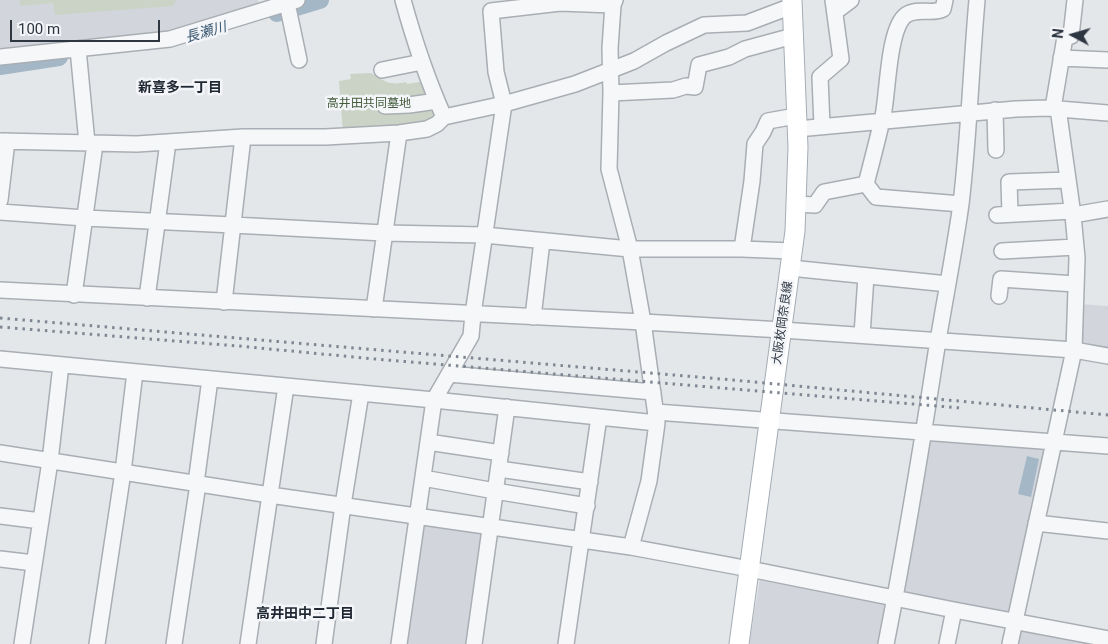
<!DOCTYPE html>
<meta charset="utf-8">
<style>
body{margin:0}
#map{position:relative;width:1108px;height:644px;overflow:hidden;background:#e4e7ea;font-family:Roboto,sans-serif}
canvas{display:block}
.north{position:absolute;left:1048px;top:10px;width:50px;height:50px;-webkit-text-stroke:4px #f3f5f8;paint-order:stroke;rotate:276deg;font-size:14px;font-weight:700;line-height:20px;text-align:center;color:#2d3641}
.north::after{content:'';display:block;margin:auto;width:18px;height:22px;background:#2d3641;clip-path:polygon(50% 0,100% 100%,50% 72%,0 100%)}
.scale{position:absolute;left:10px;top:20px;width:150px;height:22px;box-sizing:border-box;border:2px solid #2d3641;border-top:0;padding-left:6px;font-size:15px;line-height:18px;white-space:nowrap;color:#2d3641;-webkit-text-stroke:4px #f3f5f8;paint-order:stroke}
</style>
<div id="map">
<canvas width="1108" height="644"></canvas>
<div class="north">N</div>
<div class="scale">100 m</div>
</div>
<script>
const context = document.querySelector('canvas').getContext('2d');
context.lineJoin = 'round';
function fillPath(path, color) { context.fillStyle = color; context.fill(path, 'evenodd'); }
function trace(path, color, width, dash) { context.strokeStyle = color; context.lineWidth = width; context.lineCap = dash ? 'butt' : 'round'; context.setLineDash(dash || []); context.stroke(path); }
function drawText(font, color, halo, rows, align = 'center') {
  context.font = font + ' Roboto,"Noto Sans JP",sans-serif'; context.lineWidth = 5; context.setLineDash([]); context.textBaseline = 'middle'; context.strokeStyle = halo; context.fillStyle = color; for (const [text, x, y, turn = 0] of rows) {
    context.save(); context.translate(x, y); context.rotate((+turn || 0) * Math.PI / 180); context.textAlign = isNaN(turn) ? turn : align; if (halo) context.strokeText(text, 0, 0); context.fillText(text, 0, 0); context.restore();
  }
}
fillPath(new Path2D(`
 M0,0H258L260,9L174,33L0,52Z
 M1079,304L1108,306V349L1084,345L1078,339Z
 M927,437L1048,448L1013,617L899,596Z
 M421,524L480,529L485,534L469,644H406Z
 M760,578L884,600L887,605L881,644H749Z
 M1020,627L1105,644H1016Z`), '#d2d6dc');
fillPath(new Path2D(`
 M20,0H177L172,6L55,15L53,3L20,6Z
 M371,73C385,81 389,86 406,82L407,84L426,81L438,116L427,124L343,133L339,81L351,79L350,74Z`), '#cad3c6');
fillPath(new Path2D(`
 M1027,456L1039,459L1031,497L1018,494Z`), '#a3b7c6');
trace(new Path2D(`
 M277,13L320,0
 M0,66L59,57`), '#a3b7c6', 18);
const minor = new Path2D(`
 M403,0C414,40 427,79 444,117
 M615,0L613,5L610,48L611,93L609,169L630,249L643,322L657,423L649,481L631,547
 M945,0L943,9C932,15 918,7 906,15C888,28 888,93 883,116C878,138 872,161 866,184L876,197L961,204
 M287,3L299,60
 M835,12L851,0
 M78,49L87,143
 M0,57L170,39L297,0
 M1061,58L1108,60
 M382,70L422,62
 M611,93L673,90L686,86L695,87L699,65L729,57L745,49L793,36
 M385,106L409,105L437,101
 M1053,108L1065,37L1071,36L1075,0
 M995,110L996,150
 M822,126L820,77L841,59L833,0
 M797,129L1016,109L1047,108L1108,113
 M0,141L137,144L243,137H325L399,133L427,129L437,124L444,117L504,104L575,84L634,61L666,43L704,25L747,23L784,9H792
 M0,200L7,141
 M796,204L815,205L824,192L866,184
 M0,212L85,218L233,225L384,233L484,235L630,249H742L792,251
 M1010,214L1009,182L1068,180
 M997,215L1073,211
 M1073,215L1108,209
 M742,249L752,181L755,144L763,132L768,121L796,116
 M1002,251L1076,247
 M790,268L948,284
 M0,290L643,322L782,330L1074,350L1108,356
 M74,295L95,144
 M999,296L1001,279L1075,284
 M147,298L168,142
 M224,302L243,137
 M374,309L399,133
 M533,317L542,241
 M862,335L866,276
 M0,359L434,400L657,423
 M449,374L653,392
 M656,412L1108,446
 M428,442L501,453
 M0,453L270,495L631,547L750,569L954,610L1108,639
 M499,469L590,482
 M423,478L495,491L587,506
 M196,483L210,379
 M0,516L41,521
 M1036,523L1108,531
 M0,559L34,563
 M22,644L50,461L61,365
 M97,644L123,472L135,372
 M174,644L198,484
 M248,644L286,386
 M324,644L343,505L361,393
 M399,644L434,400L471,336L473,314L504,104L496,72L491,11L560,3L613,5
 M474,644L507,407
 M566,644L599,417
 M886,644C905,548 921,450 936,353C944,303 954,254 961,204C969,136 971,68 977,0
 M947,644L954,610
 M1010,644L1074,350L1077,258L1073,215L1058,108`);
const major = new Path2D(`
 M739,644L795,231L798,147L792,0`);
trace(minor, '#a9aeb4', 18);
trace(major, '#a4acb5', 21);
trace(minor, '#f6f7f9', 15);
trace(major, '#fff', 19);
trace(new Path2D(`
 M0,318L733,380L1108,415
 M0,327L238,346L375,359L961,408`), '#7f8892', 3, [2.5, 5]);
drawText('12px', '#445b3c', '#f3f5f8', [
 ["高井田共同墓地",369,104]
]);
drawText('12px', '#2d3641', '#f3f5f8', [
 ["大阪枚岡奈良線",783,323,-82]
]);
drawText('italic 14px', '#3b5871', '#f3f5f8', [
 ["長瀬川",206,33,-16]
]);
drawText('bold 14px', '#1f2732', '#f3f5f8', [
 ["新喜多一丁目",180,88],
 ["高井田中二丁目",305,614]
]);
</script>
